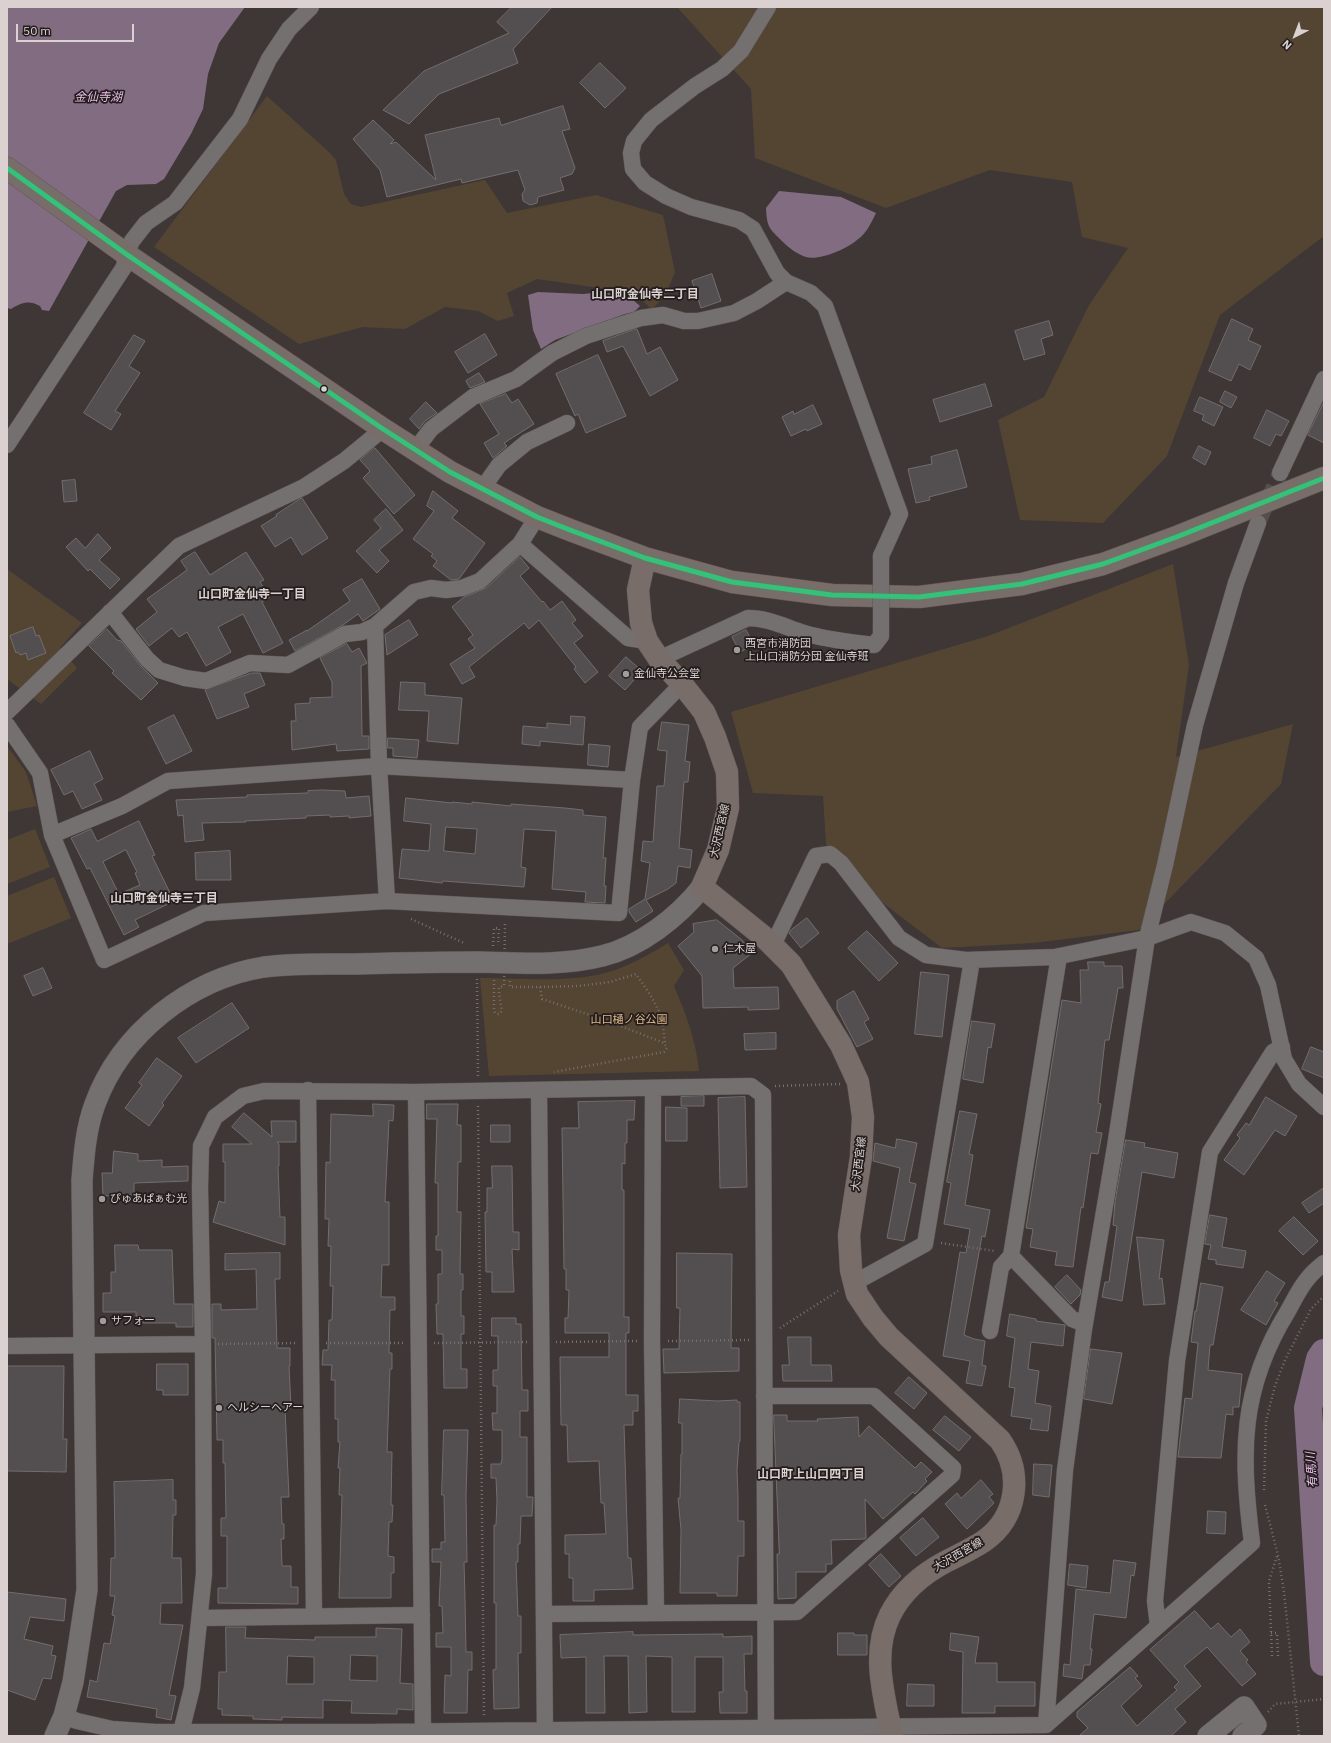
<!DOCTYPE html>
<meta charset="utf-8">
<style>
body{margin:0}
#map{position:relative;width:1331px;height:1743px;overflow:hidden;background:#3e3736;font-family:"IBM Plex Sans",sans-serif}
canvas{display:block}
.frame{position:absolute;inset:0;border:8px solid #dad1d0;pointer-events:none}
.north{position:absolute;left:1275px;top:16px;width:40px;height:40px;-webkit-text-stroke:3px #241d1d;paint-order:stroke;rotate:222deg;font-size:11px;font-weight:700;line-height:16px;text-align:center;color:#dad1d0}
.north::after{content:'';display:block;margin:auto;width:14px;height:18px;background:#dad1d0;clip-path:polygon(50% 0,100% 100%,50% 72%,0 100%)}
.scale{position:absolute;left:16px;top:24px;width:118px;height:18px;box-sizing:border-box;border:2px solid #dad1d0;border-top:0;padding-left:5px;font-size:12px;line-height:14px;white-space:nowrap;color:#dad1d0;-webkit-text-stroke:3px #241d1d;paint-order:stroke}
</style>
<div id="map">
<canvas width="1331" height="1743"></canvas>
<div class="frame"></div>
<div class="north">N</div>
<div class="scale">50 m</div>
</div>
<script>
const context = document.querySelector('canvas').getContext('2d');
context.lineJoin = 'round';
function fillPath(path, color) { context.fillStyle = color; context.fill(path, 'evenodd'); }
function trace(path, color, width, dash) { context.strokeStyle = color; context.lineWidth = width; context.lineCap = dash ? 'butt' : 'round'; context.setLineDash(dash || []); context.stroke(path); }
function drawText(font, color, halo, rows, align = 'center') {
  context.font = font + ' "IBM Plex Sans","Noto Sans JP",sans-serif'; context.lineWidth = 3.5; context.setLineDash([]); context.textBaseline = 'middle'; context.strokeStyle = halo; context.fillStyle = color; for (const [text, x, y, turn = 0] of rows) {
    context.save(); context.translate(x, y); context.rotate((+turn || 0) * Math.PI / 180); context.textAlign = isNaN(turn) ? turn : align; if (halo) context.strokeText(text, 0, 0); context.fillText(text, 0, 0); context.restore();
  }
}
fillPath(new Path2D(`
 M677,7H1324V236L1220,315L1167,456L1103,523L1020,520L998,420L1044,397L1089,305L1128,248L1082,237L1072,182L990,170L886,208L755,158L751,89Z
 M267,96L329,152L336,160L344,194L351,204L361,207L485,180L507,213L596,195L663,215L675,272L667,292L652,310L635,293L537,279L507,293L514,316L498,321L478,311L445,307L405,329L363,327L299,344L154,247Z
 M1173,564L1189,665L1176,757L1293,724L1281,784L1139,930L1033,943L942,948L883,903L826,844L823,796L753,793L731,712L988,636Z
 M7,569L82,623L60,648L77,668L41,704L7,679Z
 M7,746L26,772L37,806L7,812Z
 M35,829L50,867L7,884V840Z
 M54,877L71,918L7,944V896Z
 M668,943L684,970L674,986C686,1014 696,1040 699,1071L489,1076L480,978C517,978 569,983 605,973C628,967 648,955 668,943Z`), '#544533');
fillPath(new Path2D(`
 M7,7H245L219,43L208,74L203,109L191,134L164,179L156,184L127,185L116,191L49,311L42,310L40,306C29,300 22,302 11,309L7,308Z
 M779,191L841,197L876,213C871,223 867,233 857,240C847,249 819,261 806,257C797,254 789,248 783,242C769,228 767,228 766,208Z
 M538,292L583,294L603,292L632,299L640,306L634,312L625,314L555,340L541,349L533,330L528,295Z`), '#826c82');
trace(new Path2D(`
 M1324,1353L1320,1359L1308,1408L1324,1662`), '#826c82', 28);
const building = new Path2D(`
 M512,7H552L513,49L518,63L439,94L409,124L383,110L424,71L509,33L497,22Z
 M600,63L626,88L605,108L580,83Z
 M563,106L570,129L562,131L575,168L572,174L560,178L564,190L538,197L537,203L530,205L523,201L522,194L525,190L518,170L462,183L461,179L387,197L380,170L353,139L373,120L394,140L390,144L396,142L436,180L425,135L499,118L501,125Z
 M712,274L721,301L701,308L692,281Z
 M1232,319L1253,329L1248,340L1261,346L1250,370L1239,364L1231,381L1209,371Z
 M1049,321L1053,335L1041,339L1045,354L1024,360L1015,331Z
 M637,329L647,354L660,347L678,380L650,396L623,346L607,352L603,341Z
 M485,334L497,355L468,373L455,352Z
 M134,335L145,341L129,366L140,373L115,411L121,414L111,430L84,413Z
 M598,355L626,416L586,433L578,414L575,416L556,374Z
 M479,373L485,382L470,388L466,381Z
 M985,384L992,406L940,422L933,400Z
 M1225,391L1237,397L1231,408L1220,402Z
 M506,394L512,403L518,399L534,424L504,443L507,446L493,458L484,443L499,434L480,404Z
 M1200,397L1223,407L1214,426L1202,420L1204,415L1194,411Z
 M426,402L437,413L425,421L419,429L410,419Z
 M1324,402V443L1308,435Z
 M813,405L822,424L807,431L806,429L791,436L782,417L793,411L794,414Z
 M1267,410L1289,421L1281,436L1276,434L1270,446L1254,438Z
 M1199,446L1211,452L1205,465L1193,458Z
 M375,448L415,495L394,514L363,478L370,471L360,460Z
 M957,450L967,487L929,497L930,500L916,503L908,469L932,464L931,457Z
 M75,480L77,501L64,502L62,481Z
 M433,491L458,511L452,518L485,543L459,579L451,580L433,566L437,561L431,556L433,554L413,539L434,511L427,506Z
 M302,498L328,538L302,555L291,537L275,547L261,526L277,516L276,515Z
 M386,509L403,530L379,550L389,561L377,573L356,551L381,528L374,520Z
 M98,534L111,548L99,560L120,579L110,589L90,569L88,571L66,547L76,538L85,548Z
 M195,552L210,575L246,552L264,580L260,582L270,597L262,602L283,643L263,653L243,614L218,627L231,652L206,666L187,632L179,637L172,628L149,646L136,629L157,612L147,599L187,570L181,561Z
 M520,557L529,568L520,576L542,602L543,601L550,610L562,601L576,620L572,623L583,636L574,643L598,672L585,683L574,669L576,667L539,620L529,629L524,623L469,667L475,677L462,684L450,664L475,648L468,639L473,635L452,607L464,597L486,588Z
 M362,579L380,609L363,621L358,614L343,625L295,651L289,640L307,630V631L350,601L343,590Z
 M409,620L418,635L387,655L385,635Z
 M33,627L36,636L39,635L46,653L28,660L26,653L20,655L18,652L16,653L10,636Z
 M107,629L117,640L121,641L140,665L158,683L141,700L112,673L114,671L89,646Z
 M746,630L754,645L740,652L732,637Z
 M347,644L352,652L359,648L367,663L361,666L362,736H369V749L337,751L336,744L292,750L291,721H296L295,704L310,703V698L332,697V682L320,658Z
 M626,657L642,671L625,690L609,676Z
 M252,673H260L265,685L244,694L249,707L217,719L205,690Z
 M401,682L425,683V695L462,698L458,744L427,741L429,711L399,710Z
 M174,715L192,751L166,764L148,728Z
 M571,716L585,717L583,745L540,741V746L522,744L523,726L547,728V723L570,725Z
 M662,722L689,725L685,761L690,762L688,782H684L679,848L692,850L690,868L678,866L676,883L668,889L646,900L653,911L636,922L629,912V909L645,899L650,863L641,861L643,841L653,842L657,786H664L667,751L658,750Z
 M388,738L419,740L417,758L393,756V748H388Z
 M589,744L610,746L608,767L588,765Z
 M90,751L103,779L94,784L102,800L82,809L73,791L64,795L51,770Z
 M323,790L345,791L346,798L369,796L371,816L349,818V816L330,817V815L306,816V818L245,821L246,822L202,823L204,840L185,842L183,815L178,816L176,800L247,797V795L308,793V791Z
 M406,798L452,803V802L472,804V802L511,806V804L565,808L583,810V815L606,817L603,858H606L604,886H606L605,903L585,902L586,892L552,889L556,831L524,829L521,867L526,868L524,887L443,881L442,883L399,878L402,849L429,851L431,824L404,821ZM446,827L477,829L475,854L444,851Z
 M139,821L155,855L152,856L174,901L135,920L139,927L124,935L90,868L87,869L71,838L91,829L97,841ZM126,850L137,872L135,873L140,885L119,894L103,862Z
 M230,851L231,880H196L195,853Z
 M807,918L819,933L801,948L789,933L791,930Z
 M717,920L742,940L752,953L733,968L734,988L778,987L779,1009L748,1010V1007L703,1008L702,976L678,946L694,932L693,924Z
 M867,931L898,963L879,981L848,948Z
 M1088,962H1104V966H1122L1123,988H1118L1109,1040H1105L1098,1103L1101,1104L1096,1132L1102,1133L1098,1154L1091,1153L1083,1208L1081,1207L1073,1267L1055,1265L1057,1252L1030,1247L1033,1229L1026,1228L1062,1000L1081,1003L1080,970H1088Z
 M43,968L52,988L33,996L24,976Z
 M921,972L949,975L942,1037L915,1034Z
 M854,991L869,1019L864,1022L873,1039L857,1047L837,1009V1001Z
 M232,1003L249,1028L196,1063L178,1038Z
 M972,1021L995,1024L991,1048L988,1047L983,1083L963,1079Z
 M776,1033V1049L745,1050L744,1034Z
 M1311,1047L1324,1052V1078L1302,1069Z
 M157,1058L182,1076L162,1103L164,1105L149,1126L125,1108L142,1085L139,1083Z
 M704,1096V1106H681V1097Z
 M745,1097L747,1187L720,1188L718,1098Z
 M1266,1097L1297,1116L1285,1136L1275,1130L1244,1175L1224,1160L1240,1138L1237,1135L1246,1123L1249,1125Z
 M635,1101L634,1120H627V1143H625V1164L622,1163V1190H624V1317H629V1333H626V1395H638V1411H633V1425H624L628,1558H631L633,1589L594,1590V1601H573V1578H569V1554H565V1535L606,1534L604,1503H601L599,1461L568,1462L567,1425H561L560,1357H609V1333H565V1318H568L569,1290H566V1269H564L562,1128H579L578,1102Z
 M373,1104L394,1105L393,1121L389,1120L385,1202H389V1265H382L381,1297H395V1310H390L389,1353H392V1369H390L387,1452H392L391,1505H393L392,1522H389L388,1556L394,1557V1573H391V1598H339L342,1495H339L340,1468H338L340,1442H338V1419H335V1380H331L332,1365H322L323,1350H328L329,1320H332L333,1286H330L331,1246H328L329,1219H325L326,1162L330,1163L331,1114L373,1116Z
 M427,1104H458L457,1125H461V1162H458L457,1212H461L460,1274H463V1290H461V1316H464V1334H461V1369H467V1388H444L443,1334H437L436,1304H438V1274H442V1250H436V1236H438V1183H435L437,1119H427Z
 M666,1107L687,1108V1141H666Z
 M960,1111L977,1114L969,1154L973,1155L965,1205L990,1210L985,1237L982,1236L964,1335L974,1339L985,1341L982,1365L986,1366L982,1386L966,1383L970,1361L943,1356L960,1252L966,1253L970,1229L944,1224L951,1183L947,1182Z
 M244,1113L272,1137L271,1121H296V1142H277L279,1144V1166H278L280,1217H285V1245L213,1222L219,1201L225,1203V1162H223V1144H252L232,1127Z
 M491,1125H510V1142H491Z
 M897,1139L917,1143L909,1182L916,1184L904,1241L887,1238L900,1168L873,1161L875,1143L895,1148Z
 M1126,1140L1145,1143L1144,1147L1178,1153L1174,1178L1142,1172L1122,1301L1102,1297L1105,1282H1109L1117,1226L1113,1225L1115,1202Z
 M114,1151L138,1154V1161L162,1160V1167L188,1166V1181L134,1183V1195L103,1196L102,1173H112Z
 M492,1166H512L513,1232H519V1250L512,1249L514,1292H492V1272H486L485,1212H487V1188H492Z
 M1324,1188V1203L1309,1213L1302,1203Z
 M1210,1215L1227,1218L1222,1247L1246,1251L1243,1268L1216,1264V1260L1208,1259L1211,1245L1205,1244Z
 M1294,1217L1318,1241L1303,1255L1279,1231Z
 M1137,1237L1164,1240L1159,1279L1162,1278L1165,1304L1144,1305Z
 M115,1245H138L139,1250H172L174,1304H193V1327H176V1323H143V1316H136V1312H103V1293H111V1272H115Z
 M280,1253V1279H275L277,1348H290V1366H289L291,1408H285L289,1497H281L282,1524H284V1539H281L282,1566H291V1587H298V1604L218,1603V1588H227V1536H221V1518H226L225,1463H223V1440H217L215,1338H212V1304H221V1310L257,1309L256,1269L225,1270V1254Z
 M677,1253L732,1254L731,1348H739V1371L664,1373L663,1349H679L680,1308H677Z
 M1267,1271L1285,1283L1274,1301L1278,1303L1266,1325L1241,1310Z
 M1067,1275L1081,1290L1080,1295L1071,1304L1055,1287Z
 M1201,1283L1223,1287L1213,1345H1210L1208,1370L1242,1374L1239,1407H1233V1415L1226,1414L1221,1458L1178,1457L1185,1398L1192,1399L1198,1343L1191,1342L1195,1311H1196Z
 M1010,1314L1036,1319V1321L1065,1325L1063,1346L1031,1342L1028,1369L1039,1371L1035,1403L1051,1406L1048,1431L1030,1429L1032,1419L1011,1416L1015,1388L1009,1387L1015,1338L1007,1336Z
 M492,1318H516V1324H521L522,1390H528V1411H520V1437H527V1497H533L532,1516H521L520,1544H518V1562H516L518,1616H521V1653H518L519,1708L494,1709L493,1670L496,1669V1603H494V1525H496L497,1501L496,1478H491V1464H501L502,1459V1430H493L492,1413H497V1386H493V1370H498V1336H492Z
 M788,1337H811V1365H831L832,1381H783L782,1365H789Z
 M1091,1349L1122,1353L1112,1404L1084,1399Z
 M157,1364H188V1395H163V1390H157Z
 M7,1366H64L63,1439H67L66,1472L7,1471Z
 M909,1377L927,1393L914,1409L895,1393Z
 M680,1399L717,1401L737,1400V1402H740V1441L739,1442L737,1470L738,1497V1521H744V1556H738L737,1596H717V1593H680L681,1530L678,1498H680L681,1454H682V1423H679Z
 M774,1415H787V1421H818L817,1419L858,1417L859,1437L869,1426L915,1468L921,1462L932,1472L925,1479L927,1481L915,1494L913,1492L883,1519L865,1499L866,1538L865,1539L831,1540L832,1564H826V1572H796V1598L778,1599L777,1554H779Z
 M945,1416L971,1437L959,1451L933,1430Z
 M444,1430H468L466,1495L467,1562H464L465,1599L466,1652H472V1670H468L467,1713H444L445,1675L451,1676V1647H436V1633H443L442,1606H439L441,1562H432V1549H441V1542H445L444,1495H442Z
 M1034,1464L1052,1465L1049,1497L1033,1495Z
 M173,1480V1500H176V1515H173L172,1558H181L182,1603H161L160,1624L183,1625L169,1695L176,1696L171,1720L156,1717L157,1709L87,1697L90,1680L97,1682L104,1643L110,1644L115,1616L112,1615L115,1596H110L111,1558H115V1538L114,1482Z
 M981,1480L993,1494L989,1497L994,1503L967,1529L945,1504L957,1493L961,1498Z
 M1208,1511L1226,1512L1225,1534L1207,1533Z
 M923,1518L939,1537L916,1556L900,1538Z
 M881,1554L901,1576L889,1587L869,1565Z
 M1114,1560L1136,1563L1134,1576L1131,1575L1126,1618L1094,1614L1090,1649H1092L1090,1665H1084L1082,1679L1063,1676L1064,1664L1070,1665L1076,1589L1110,1593Z
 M1070,1564L1088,1566L1086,1588L1068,1585Z
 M7,1592L66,1599L64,1621L30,1617L24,1639L53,1646L51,1655L56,1656L51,1679L43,1678L35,1700L7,1690Z
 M1195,1611L1211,1629L1218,1623L1231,1637L1240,1629L1250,1642L1240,1651L1248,1660L1246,1662L1256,1674L1242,1686L1207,1647L1184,1666L1201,1686L1175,1709L1186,1722L1171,1736H1079L1088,1728L1077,1717V1712L1130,1667L1138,1676L1135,1678L1142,1686L1121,1706L1137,1726L1177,1690L1174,1687L1179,1682L1150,1650Z
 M226,1627H246L245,1638L315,1640V1637H376V1628L402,1629L400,1683L413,1684V1710L397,1709V1714L351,1713L352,1701L323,1700V1718L282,1717V1720L253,1719V1716L222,1715V1709H218L219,1672H226ZM351,1655L377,1656V1681L350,1680ZM288,1656L314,1657V1684H287Z
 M633,1632V1635L723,1634V1637L752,1636V1654H744L745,1691H747V1713H720L719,1692H723V1657H695V1712H672V1657L646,1656L647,1712L629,1713L628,1656H604L605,1713H586V1657L561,1658L560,1635Z
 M838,1633H854V1635H867V1655H838Z
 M951,1633L979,1637L975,1663H997V1682H1035V1706H995V1713H962L963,1652L950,1650Z
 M908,1684L934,1685V1706H907Z`);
fillPath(building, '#534e4f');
trace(building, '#736d6e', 1);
trace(new Path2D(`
 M1258,523L1280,473`), '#554e4d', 16, [16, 8]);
const minor = new Path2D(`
 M768,7L741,51L722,69L695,86L651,120L634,141L631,153L633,169L645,183L666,196L691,207L739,220L753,229L777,273L786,282L811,293L825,306L900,514L881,556
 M7,445L124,267L126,254L132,241L146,223L175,203L240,119L269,59L289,29L311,7
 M415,450L431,429L473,397L516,379L552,353L586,336L641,318L663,315L684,321H698L734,313L757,301L786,282
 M1280,473L1324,379
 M482,489L499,465L527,442L567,423
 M520,544L628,638L647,641
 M110,612L147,659L159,670L185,678L206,681L250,663L288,665L345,634L362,632L375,626L414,592L431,588L446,590L462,588L480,581L520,544L537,517
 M375,626L379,766L387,901
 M659,659L748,618C768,618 785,627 804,633C827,640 850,642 874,645L881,636V632
 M7,712L179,546L304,487L344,461L383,429
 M7,725L40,773L52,835
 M632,780L379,766L168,781L122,806L52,835L104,960L204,913L387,901L619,913L632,780L640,727L682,684
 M773,945L816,856L830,854L841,863L899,938L926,955L966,960L1055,957L1147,938L1191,922L1225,933L1256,958L1268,985L1284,1059L1299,1084L1324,1107
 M1059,956L1011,1256L1072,1319L1085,1324
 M653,1088L652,1341L656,1613
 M308,1090L314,1616
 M539,1090L545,1736
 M416,1092L423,1736
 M854,1283L925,1244L972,960
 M990,1331L1001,1267L1011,1256
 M7,1346L203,1344
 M544,1614L797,1612L952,1475L953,1468L874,1396H764
 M200,1618L422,1615
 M1158,1626L1155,1601L1177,1361L1210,1152L1273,1052L1282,1047
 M64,1716L77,1721L112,1729L155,1732H368L1046,1725L1252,1543C1241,1455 1239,1390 1288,1311C1294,1300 1300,1287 1309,1277C1313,1272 1319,1267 1324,1263
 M1046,1725L1065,1470L1084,1329L1115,1147L1147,938L1165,865L1195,725L1236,583L1258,523
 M180,1736L192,1688L204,1574L203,1344L200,1188L201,1146L215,1117L243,1096L264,1091L416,1092L751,1086L763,1095L766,1736`);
const tertiary = new Path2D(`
 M55,1736L64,1716L73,1682L87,1590L82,1180C84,1154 86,1128 95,1104C121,1033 190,979 264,967C293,963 323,964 352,964C395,963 437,962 480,962C520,963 562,966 602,956C640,947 678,917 702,887
 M1208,1736L1244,1707L1256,1725L1243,1736`);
const primary = new Path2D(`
 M7,168L126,254L383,429L450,472L537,517L570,530L645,558L732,582L832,595L919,597L1022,584L1103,564L1179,536L1324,478
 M645,558L638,590L641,623L647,641L659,659L682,684L704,712L715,737L727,772L728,808L718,850L702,887L764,937L791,964L841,1045L858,1082L863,1117L861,1157L849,1235L851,1270L857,1294L873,1318L889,1337L1000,1440C1023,1473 1018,1517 984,1541C972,1549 959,1555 947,1561C924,1573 902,1591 890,1615C871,1653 884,1696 892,1736`);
trace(minor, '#5c5554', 17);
trace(tertiary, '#5c5554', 22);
trace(primary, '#5c5554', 23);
trace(new Path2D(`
 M411,919L464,943
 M493,946L494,928H499L498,945
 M477,979L478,1076
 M494,980V1011L495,1013L499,1014L502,1011L499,993
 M510,981V987H540L542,999L608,1021L664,1043L667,1048L664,1052L554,1072
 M540,987L578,986L610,982L636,974L651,996L662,1017L665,1043
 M775,1086L840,1084
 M478,1106L484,1717
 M941,1243L995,1251
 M780,1328L838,1291
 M668,1341L749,1340
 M556,1342L637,1341
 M326,1343H405
 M434,1343L527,1342
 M218,1344L297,1343
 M1264,1490L1266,1421L1275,1386L1285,1360L1311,1309L1324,1296
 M1265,1505L1278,1555L1284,1592L1299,1736
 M1271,1633H1277L1278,1656
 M1272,1656L1269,1581L1277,1556
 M1268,1712L1275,1704L1324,1699
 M1273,1735V1736`), '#756f6f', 2.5, [1, 3]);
trace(minor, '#757070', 16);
trace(tertiary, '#757070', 21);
trace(primary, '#786d69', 22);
const minorBridge = new Path2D(`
 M881,556V632`);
trace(minorBridge, '#5c5554', 17, []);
trace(new Path2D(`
 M499,993V987L504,986L505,922`), '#756f6f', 2.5, [1, 3]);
trace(minorBridge, '#757070', 16);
trace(new Path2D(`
 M7,168L126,254L383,429L450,472L537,517L570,530L645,558L732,582L832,595L919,597L1022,584L1103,564L1179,536L1324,478`), '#2dc577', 5);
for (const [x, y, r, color] of [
 [324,389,3.5,"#dad1d0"],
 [737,650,4,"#a39b9a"],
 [626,674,4,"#a39b9a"],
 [715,949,4,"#a39b9a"],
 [102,1199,4,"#a39b9a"],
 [103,1321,4,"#a39b9a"],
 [219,1408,4,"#a39b9a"]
]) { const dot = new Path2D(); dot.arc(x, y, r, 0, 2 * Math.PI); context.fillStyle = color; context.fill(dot); trace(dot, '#241d1d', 1.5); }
drawText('11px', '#dad1d0', '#241d1d', [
 ["西宮市消防団",745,644],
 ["上山口消防分団 金仙寺班",745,657],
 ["金仙寺公会堂",634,674],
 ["仁木屋",723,949],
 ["ぴゅあぱぁむ光",110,1199],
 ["サフォー",111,1321],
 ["ヘルシーヘアー",227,1408]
], 'left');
drawText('11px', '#dad1d0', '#241d1d', [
 ["大沢西宮線",720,831,-77],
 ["大沢西宮線",859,1164,-83],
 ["大沢西宮線",958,1555,-30]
]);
drawText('11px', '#deb889', '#241d1d', [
 ["山口樋ノ谷公園",629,1020]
]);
drawText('italic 12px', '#e9bde8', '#241d1d', [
 ["金仙寺湖",98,98],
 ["有馬川",1312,1470,-94]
]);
drawText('bold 12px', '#dad1d0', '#241d1d', [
 ["山口町金仙寺二丁目",645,295],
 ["山口町金仙寺一丁目",252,595],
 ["山口町金仙寺三丁目",164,899],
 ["山口町上山口四丁目",811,1475]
]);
</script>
